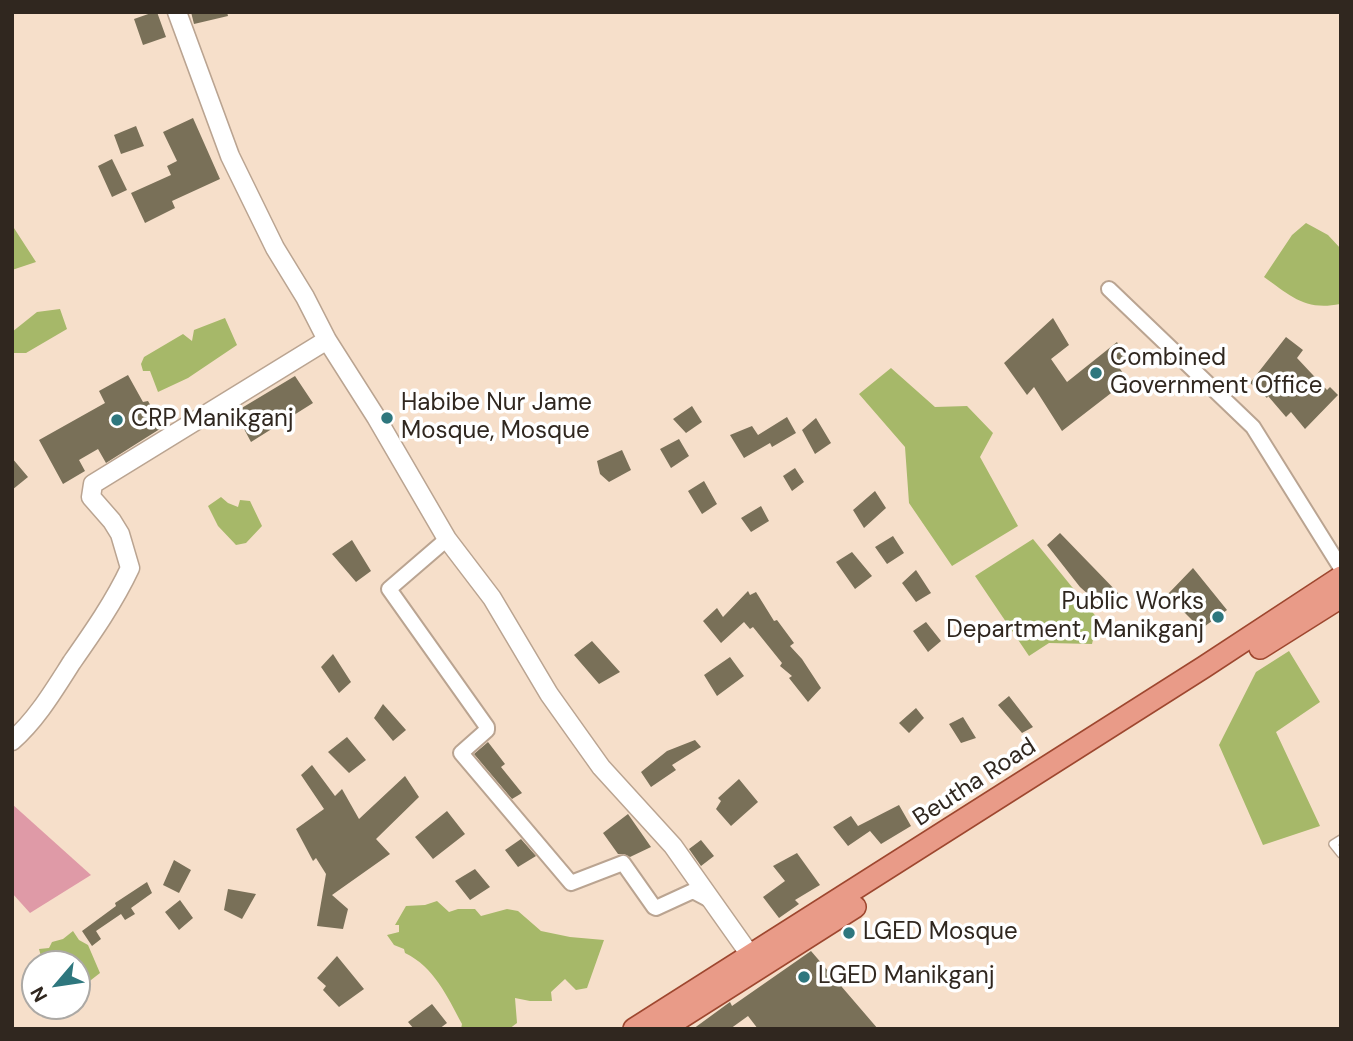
<!DOCTYPE html>
<style>
body{margin:0}
#map{position:relative;width:1353px;height:1041px;overflow:hidden;background:#f6dfca;font-family:"DM Sans",sans-serif}
canvas{display:block}
.frame{position:absolute;inset:0;border:14px solid #30271f;pointer-events:none}
.north{position:absolute;left:21px;top:950px;width:70px;height:70px;box-sizing:border-box;background:#fff;border:2px solid #aca9a5;border-radius:50%;rotate:241deg;font-size:19px;font-weight:700;line-height:28px;text-align:center;color:#30271f}
.north::after{content:'';display:block;margin:auto;width:24px;height:32px;background:#2e777e;clip-path:polygon(50% 0,100% 100%,50% 72%,0 100%)}
</style>
<div id="map">
<canvas width="1353" height="1041"></canvas>
<div class="frame"></div>
<div class="north">N</div>
</div>
<script>
const context = document.querySelector('canvas').getContext('2d');
context.lineJoin = 'round';
function fillPath(path, color) { context.fillStyle = color; context.fill(path, 'evenodd'); }
function trace(path, color, width, dash) { context.strokeStyle = color; context.lineWidth = width; context.lineCap = dash ? 'butt' : 'round'; context.setLineDash(dash || []); context.stroke(path); }
function drawText(font, color, halo, rows, align = 'center') {
  context.font = font + ' "DM Sans",sans-serif'; context.lineWidth = 7; context.setLineDash([]); context.textBaseline = 'middle'; context.strokeStyle = halo; context.fillStyle = color; for (const [text, x, y, turn = 0] of rows) {
    context.save(); context.translate(x, y); context.rotate((+turn || 0) * Math.PI / 180); context.textAlign = isNaN(turn) ? turn : align; if (halo) context.strokeText(text, 0, 0); context.fillText(text, 0, 0); context.restore();
  }
}
fillPath(new Path2D(`
 M12,804L91,875L30,913L12,893Z`), '#df9aa7');
fillPath(new Path2D(`
 M1306,223L1328,235L1341,249L1340,304C1305,311 1291,296 1264,277L1292,235Z
 M12,225L36,262L12,270Z
 M60,309L67,329L26,353H12V332L37,312Z
 M225,318L237,345L188,378L158,392L150,371H143L141,364L144,357L183,334L192,341L194,330Z
 M891,368L935,407L967,406L993,433L980,457L1018,526L952,566L909,503L905,447L859,394Z
 M221,497L228,503L238,507L240,500L250,501L262,526L246,543L236,545L218,526L208,506Z
 M1033,539L1098,619L1092,644L1049,643L1029,656L975,576Z
 M1289,651L1320,702L1276,732L1320,826L1263,845L1219,745L1256,672Z
 M437,901L449,912L458,909H475L481,916L507,909L518,911L541,931L570,937L604,940L587,988L576,990L565,979L551,992L552,1001H530L515,998L517,1023L509,1029H461L462,1024C447,996 434,967 405,953L404,949L394,945L387,935L399,932V925H395L406,906L425,905Z
 M73,931L79,940L88,945L100,973L82,987H77V964H43L39,949L49,948L52,942L63,939Z`), '#a6b869');
fillPath(new Path2D(`
 M154,12H157L166,37L143,45L134,19Z
 M191,12H227L228,16L194,24Z
 M193,118L220,179L172,201L175,208L145,223L131,193L171,175L167,166L177,161L163,132Z
 M136,126L144,146L121,154L114,135Z
 M112,159L127,190L112,197L98,166Z
 M1053,318L1069,345L1051,359L1067,382L1117,342L1126,359L1118,366L1128,380L1062,431L1034,387L1027,395L1004,363Z
 M1286,337L1303,350L1297,358L1327,390L1330,387L1338,395L1305,429L1291,412L1286,417L1268,396L1267,398L1250,383Z
 M128,375L143,402L148,401L163,427L106,463L98,449L79,460L85,471L63,484L39,440L105,403L99,391Z
 M295,376L313,403L251,442L235,412Z
 M692,406L702,422L686,433L673,419Z
 M787,417L796,433L772,447L770,443L744,458L730,435L752,426L758,435Z
 M816,418L831,443L815,454L802,430Z
 M679,439L689,456L671,468L660,449Z
 M622,450L631,470L609,482L600,474L597,461Z
 M12,458L28,477L12,490Z
 M795,468L804,482L792,491L783,476Z
 M704,481L717,504L702,514L688,491Z
 M875,491L886,508L864,528L853,510Z
 M761,506L769,521L751,532L741,518Z
 M1060,533L1122,597L1107,611L1080,587L1047,545Z
 M893,536L904,553L887,564L875,547Z
 M352,540L371,571L356,582L332,554Z
 M852,552L872,576L855,589L836,562Z
 M1193,568L1227,610L1201,629L1167,595Z
 M916,570L931,593L916,602L902,583Z
 M748,591L750,595L756,592L774,621L777,620L794,643L790,646L802,659L821,688L808,702L789,678L792,676L780,666L782,663L753,627L750,629L744,622L721,643L703,621L717,608L723,617Z
 M926,622L941,641L928,652L913,631Z
 M592,641L620,672L599,684L574,655Z
 M333,654L351,682L339,693L321,667Z
 M730,657L744,676L717,696L704,675Z
 M1009,696L1033,727L1022,733L998,705Z
 M383,704L406,730L393,741L374,718Z
 M916,708L924,718L909,733L899,723Z
 M963,717L976,738L961,743L949,724Z
 M347,737L366,760L349,773L328,752Z
 M695,740L701,747L672,765L676,770L651,787L641,772L667,751Z
 M488,742L505,764L501,767L522,793L512,799L474,754Z
 M312,765L335,796L342,789L359,819L405,776L419,797L376,839L390,854L332,895L348,909L343,929L317,926L326,874L316,858L313,861L296,829L324,809L301,775Z
 M739,779L758,802L731,826L716,809L721,801L718,798Z
 M899,805L911,826L881,844L870,831L848,846L833,827L851,816L858,826Z
 M447,811L465,834L433,859L415,837Z
 M628,814L651,847L630,857L624,854H618L603,833Z
 M521,839L536,856L518,867L505,850Z
 M701,840L714,856L701,866L689,849Z
 M797,853L820,885L795,900L799,904L779,918L763,897L785,881L773,866Z
 M174,860L191,870L179,893L163,885Z
 M475,869L490,887L470,900L455,881Z
 M147,882L152,893L131,908L135,914L125,920L121,914L96,931L101,939L92,946L82,931L116,906L115,903Z
 M228,889L256,894L242,919L224,910Z
 M180,900L193,918L179,930L165,912Z
 M811,951L878,1029H758L748,1016L730,1029H693L730,1002L732,1006Z
 M337,956L364,989L339,1007L323,990L326,986L317,978Z
 M432,1004L447,1023L439,1029H414L408,1022Z`), '#797058');
const service = new Path2D(`
 M1341,839L1333,844L1341,854`);
const minor = new Path2D(`
 M1109,289L1253,427L1341,568
 M447,539L389,589L487,727V730L461,753L571,883L623,863L654,907L656,908L693,891L710,900`);
const tertiary = new Path2D(`
 M177,12L230,156L275,248L305,297L327,340L376,417L447,539L492,598L549,694L601,767L673,846L758,966
 M12,741C37,719 54,690 72,662C93,632 114,602 130,568L120,534L112,521L91,497L93,484L327,340`);
const primary = new Path2D(`
 M1260,648L1341,597
 M634,1029L1204,667L1341,577
 M663,1029L855,907`);
trace(service, '#baa491', 10);
trace(minor, '#baa491', 18);
trace(tertiary, '#baa491', 21);
trace(primary, '#9e472f', 24);
trace(service, '#fff', 7);
trace(minor, '#fff', 14);
trace(tertiary, '#fff', 18);
trace(primary, '#e99b88', 21);
for (const [x, y, r, color] of [
 [1096,373,7,"#2e777e"],
 [387,418,7,"#2e777e"],
 [117,420,7,"#2e777e"],
 [1218,617,7,"#2e777e"],
 [849,933,7,"#2e777e"],
 [804,977,7,"#2e777e"]
]) { const dot = new Path2D(); dot.arc(x, y, r, 0, 2 * Math.PI); context.fillStyle = color; context.fill(dot); trace(dot, '#fff', 2.5); }
drawText('24px', '#30271f', '#fff', [
 ["Combined",1110,359],
 ["Government Office",1110,387],
 ["Habibe Nur Jame",401,404],
 ["Mosque, Mosque",401,432],
 ["CRP Manikganj",131,420],
 ["Public Works",1204,603,"right"],
 ["Department, Manikganj",1204,631,"right"],
 ["LGED Mosque",863,933],
 ["LGED Manikganj",818,977]
], 'left');
drawText('24px', '#30271f', '#fff', [
 ["Beutha Road",975,783,-33]
]);
</script>
